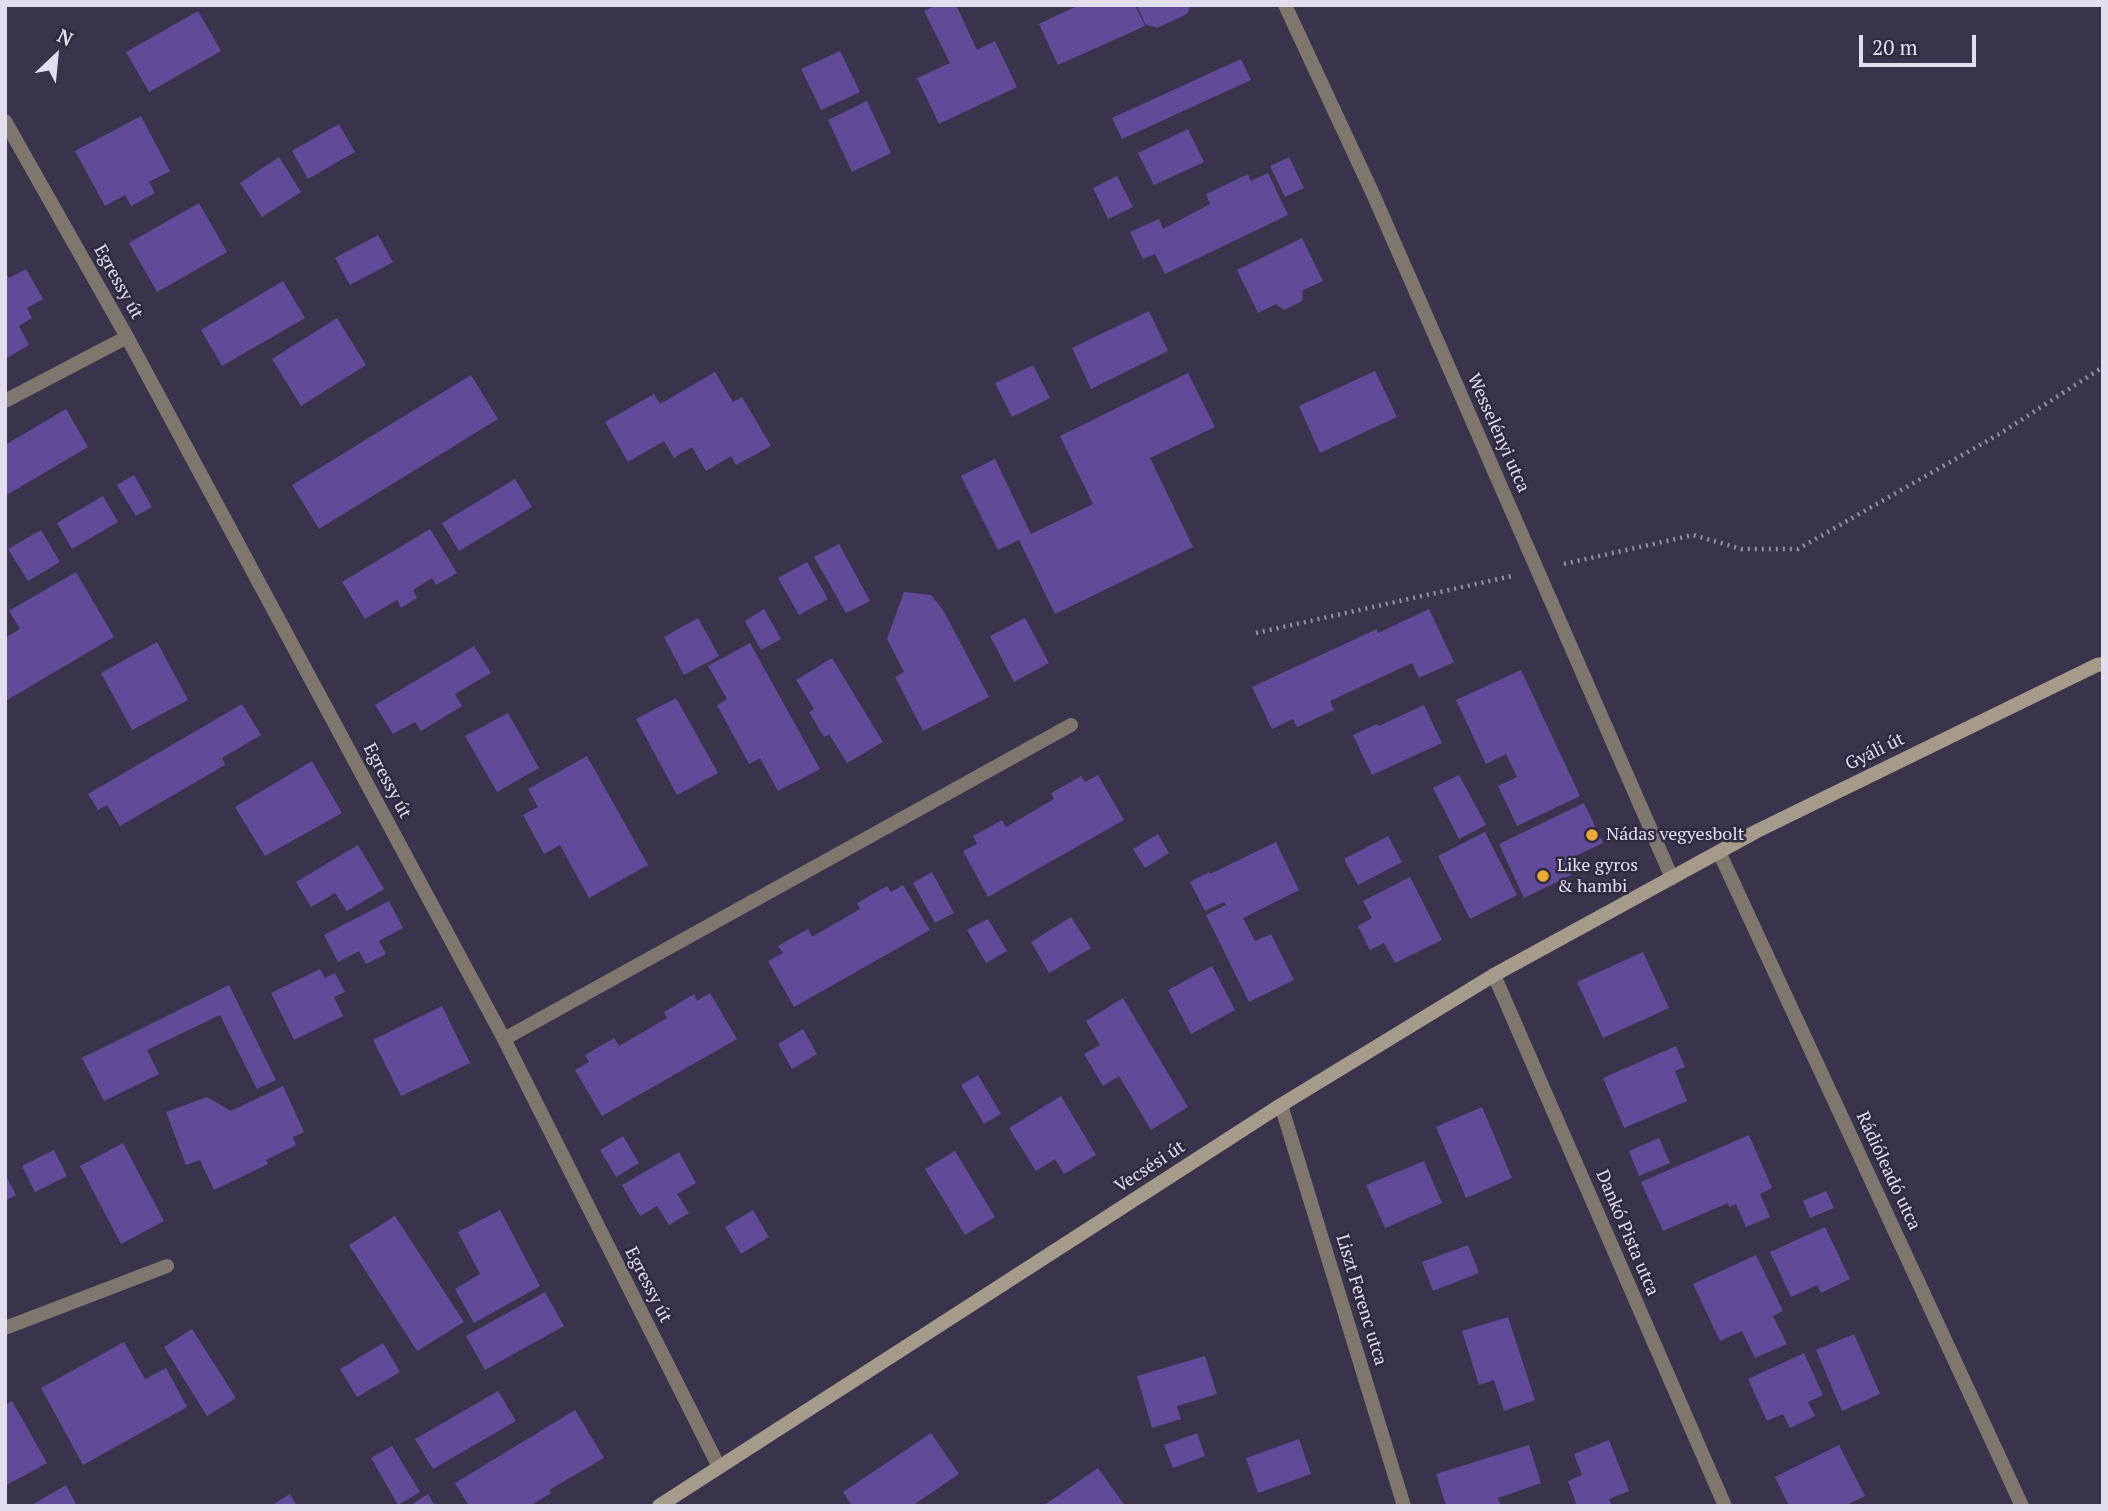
<!DOCTYPE html>
<meta charset="utf-8">
<style>
body{margin:0}
#map{position:relative;width:2108px;height:1511px;overflow:hidden;background:#39344b;font-family:"PT Serif",serif}
canvas{display:block}
.frame{position:absolute;inset:0;border:7px solid #e1deed;pointer-events:none}
.north{position:absolute;left:21px;top:21px;width:70px;height:70px;-webkit-text-stroke:5px #2f2a40;paint-order:stroke;rotate:26deg;font-size:19px;font-weight:700;line-height:28px;text-align:center;color:#e1deed}
.north::after{content:'';display:block;margin:auto;width:24px;height:32px;background:#e1deed;clip-path:polygon(50% 0,100% 100%,50% 72%,0 100%)}
.scale{position:absolute;left:1859px;top:35px;width:117px;height:32px;box-sizing:border-box;border:4px solid #e1deed;border-top:0;padding-left:9px;font-size:21px;line-height:24px;white-space:nowrap;color:#e1deed;-webkit-text-stroke:5px #2f2a40;paint-order:stroke}
</style>
<div id="map">
<canvas width="2108" height="1511"></canvas>
<div class="frame"></div>
<div class="north">N</div>
<div class="scale">20 m</div>
</div>
<script>
const context = document.querySelector('canvas').getContext('2d');
context.lineJoin = 'round';
function fillPath(path, color) { context.fillStyle = color; context.fill(path, 'evenodd'); }
function trace(path, color, width, dash) { context.strokeStyle = color; context.lineWidth = width; context.lineCap = dash ? 'butt' : 'round'; context.setLineDash(dash || []); context.stroke(path); }
function drawText(font, color, halo, rows, align = 'center') {
  context.font = font + ' "PT Serif",serif'; context.lineWidth = 5; context.setLineDash([]); context.textBaseline = 'middle'; context.strokeStyle = halo; context.fillStyle = color; for (const [text, x, y, turn = 0] of rows) {
    context.save(); context.translate(x, y); context.rotate((+turn || 0) * Math.PI / 180); context.textAlign = isNaN(turn) ? turn : align; if (halo) context.strokeText(text, 0, 0); context.fillText(text, 0, 0); context.restore();
  }
}
fillPath(new Path2D(`
 M936,5H956L977,50L995,41L1017,87L939,124L917,78L950,63L924,11Z
 M1079,5H1135L1145,26L1058,65L1039,24Z
 M1137,5H1191L1187,14L1157,28L1145,24Z
 M198,11L221,51L149,92L126,52Z
 M840,51L860,92L821,110L801,69Z
 M1241,59L1251,80L1122,139L1112,118Z
 M867,101L891,153L852,172L828,120Z
 M141,116L170,171L149,182L155,193L131,206L125,195L105,206L75,151Z
 M339,124L355,152L308,179L292,151Z
 M1188,129L1204,162L1154,185L1138,153Z
 M279,157L301,192L262,217L240,183Z
 M1289,157L1304,188L1285,197L1270,166Z
 M1268,173L1288,215L1165,274L1155,254L1143,259L1130,232L1159,219L1163,229L1210,204L1206,194L1248,174L1251,181Z
 M1117,176L1133,207L1108,219L1093,188Z
 M199,203L227,252L157,292L129,243Z
 M378,235L393,262L350,285L335,258Z
 M1302,238L1323,281L1303,290L1302,301L1284,310L1276,304L1258,313L1237,270Z
 M26,269L43,299L27,308L32,318L19,326L29,345L5,359V271L9,278Z
 M283,281L305,318L222,366L201,330Z
 M1149,311L1168,351L1091,389L1072,348Z
 M337,318L366,365L301,406L272,359Z
 M1033,365L1050,398L1012,417L995,383Z
 M1375,371L1397,417L1320,453L1299,406Z
 M715,372L733,402L742,397L771,446L736,465L731,456L706,471L692,447L674,458L664,441L628,462L605,422L654,394L660,404Z
 M1188,373L1215,427L1150,458L1193,547L1055,614L1019,540L998,550L961,476L995,459L1031,534L1093,504L1060,436Z
 M471,375L498,419L319,529L292,485Z
 M66,409L88,447L5,496V445Z
 M134,475L152,507L136,516L117,485Z
 M515,479L532,507L459,551L442,523Z
 M103,496L118,522L72,549L57,523Z
 M430,529L457,573L436,585L432,578L413,590L417,598L401,608L397,600L365,619L342,582Z
 M41,530L60,562L28,581L8,549Z
 M839,544L870,601L846,613L814,557Z
 M807,562L828,599L799,615L778,578Z
 M76,572L114,637L7,700L5,697V638L20,629L9,611Z
 M904,592L931,595L943,610L989,697L923,731L895,677L904,672L887,639Z
 M764,609L781,639L761,650L745,621Z
 M1429,609L1454,662L1419,678L1412,663L1330,701L1334,710L1297,727L1293,719L1272,729L1252,687L1377,629L1378,633Z
 M698,618L719,656L684,675L664,637Z
 M1025,618L1049,663L1014,682L990,636Z
 M157,642L188,700L132,730L101,673Z
 M750,643L820,769L778,791L760,758L749,764L717,705L727,699L708,666Z
 M474,646L491,673L455,694L462,706L421,731L415,722L393,734L375,705Z
 M832,658L883,742L847,763L829,734L824,737L809,712L814,709L796,680Z
 M1521,670L1580,796L1517,826L1498,786L1517,777L1506,754L1486,764L1456,700Z
 M676,698L718,773L677,795L636,719Z
 M242,704L261,735L222,758L225,765L120,826L107,805L98,810L88,794Z
 M1424,705L1442,743L1372,775L1353,735L1377,724L1379,726Z
 M508,713L539,768L497,792L465,736Z
 M587,756L648,865L589,898L560,845L544,854L523,815L538,807L528,789Z
 M312,761L342,813L265,856L235,807Z
 M1098,775L1124,820L988,897L963,851L977,844L973,836L1002,820L1006,827L1054,799L1051,793L1081,776L1085,782Z
 M1459,775L1486,825L1459,839L1433,788Z
 M1584,803L1603,843L1565,861L1571,875L1524,898L1499,844Z
 M1485,832L1517,895L1470,919L1438,856Z
 M1158,834L1169,853L1145,868L1133,849Z
 M1388,836L1402,862L1358,885L1344,859Z
 M1276,842L1299,890L1243,918L1255,941L1271,934L1294,980L1249,1002L1206,915L1226,905L1224,902L1205,911L1190,882L1209,872L1210,874Z
 M358,845L384,889L347,911L335,893L311,907L296,882Z
 M932,872L954,913L935,923L913,883Z
 M1410,877L1442,940L1395,963L1384,943L1370,950L1358,926L1372,918L1363,901Z
 M903,885L930,930L794,1007L768,961L783,953L778,946L808,929L812,937L860,909L857,903L887,886L891,892Z
 M389,901L403,928L379,941L386,954L366,964L359,951L338,962L324,935Z
 M1071,917L1091,948L1049,973L1031,942Z
 M988,919L1007,951L986,963L967,930Z
 M1643,952L1669,1008L1603,1038L1577,982Z
 M1212,966L1235,1010L1191,1034L1168,990Z
 M320,969L325,978L335,973L345,992L334,997L343,1016L294,1040L271,993Z
 M229,985L276,1080L257,1089L220,1015L147,1050L159,1074L104,1101L82,1058Z
 M710,993L737,1039L602,1116L575,1070L589,1062L585,1055L614,1038L619,1046L667,1018L664,1012L694,994L697,1001Z
 M1123,998L1188,1107L1151,1130L1119,1076L1103,1086L1084,1054L1100,1045L1086,1021Z
 M442,1006L470,1063L401,1096L373,1040Z
 M803,1029L817,1054L792,1069L778,1044Z
 M1676,1046L1685,1067L1675,1071L1687,1101L1624,1128L1603,1078Z
 M978,1075L1001,1114L984,1124L961,1085Z
 M283,1086L304,1132L293,1137L296,1145L266,1160L268,1164L214,1190L200,1160L186,1165L166,1112L207,1097L231,1111Z
 M1061,1096L1096,1155L1064,1174L1055,1159L1036,1171L1009,1128Z
 M1482,1107L1512,1178L1466,1198L1436,1127Z
 M1749,1135L1772,1188L1760,1194L1770,1217L1746,1227L1736,1204L1729,1207L1728,1203L1663,1231L1641,1182Z
 M623,1136L639,1163L616,1177L600,1150Z
 M1659,1138L1670,1163L1639,1176L1629,1151Z
 M123,1143L164,1221L121,1244L80,1166Z
 M54,1150L67,1176L35,1192L22,1166Z
 M955,1151L995,1217L965,1235L925,1169Z
 M679,1152L696,1183L677,1194L689,1213L669,1225L657,1206L640,1216L622,1185Z
 M1424,1161L1442,1203L1385,1228L1366,1185Z
 M5,1174L16,1195L5,1201Z
 M1826,1191L1834,1208L1810,1218L1803,1201Z
 M500,1210L540,1286L474,1323L455,1289L480,1274L458,1232Z
 M753,1210L769,1237L741,1254L725,1227Z
 M395,1216L464,1322L417,1351L349,1245Z
 M1825,1227L1850,1279L1821,1293L1817,1285L1791,1297L1770,1252Z
 M1468,1245L1479,1273L1433,1291L1422,1262Z
 M1756,1255L1783,1311L1773,1316L1787,1344L1755,1358L1742,1331L1720,1341L1693,1284Z
 M545,1292L564,1326L485,1370L466,1336Z
 M1508,1317L1535,1400L1504,1411L1494,1380L1479,1385L1462,1331Z
 M192,1329L236,1398L207,1416L164,1347Z
 M1854,1334L1880,1394L1842,1411L1816,1350Z
 M124,1342L145,1379L166,1368L187,1407L83,1465L41,1388Z
 M383,1343L400,1372L357,1397L340,1369Z
 M1804,1353L1823,1395L1808,1402L1815,1416L1790,1428L1783,1414L1767,1421L1748,1379Z
 M1205,1356L1217,1394L1177,1406L1181,1419L1152,1428L1137,1376Z
 M498,1391L516,1421L433,1469L415,1439Z
 M12,1401L47,1463L5,1486V1405Z
 M575,1410L604,1458L549,1490L551,1493L530,1506H469L455,1483Z
 M931,1433L959,1474L912,1506H852L843,1492Z
 M1197,1433L1205,1456L1173,1468L1164,1445Z
 M1299,1439L1311,1474L1258,1493L1246,1458Z
 M1609,1440L1629,1491L1609,1499L1612,1506H1577L1568,1481L1582,1475L1574,1454Z
 M1529,1445L1541,1483L1498,1498L1501,1506H1446L1436,1474Z
 M1839,1445L1865,1496L1845,1506H1789L1775,1477Z
 M392,1446L420,1492L398,1505L371,1458Z
 M1098,1468L1125,1506H1043Z
 M66,1485L77,1506H30Z
 M290,1494L297,1506H271Z
 M428,1494L435,1506H409Z`), '#614a97');
trace(new Path2D(`
 M1564,564L1693,535L1742,549H1798L2001,433L2103,367
 M1256,633L1512,576`), '#9490a3', 4.5, [2, 5]);
trace(new Path2D(`
 M1285,5L1373,194L1672,878
 M5,121L127,337L504,1039L719,1467
 M5,401L127,337
 M1494,975L1725,1506
 M504,1039L1071,725
 M1281,1105L1404,1506
 M5,1328L167,1266`), '#7f776d', 14);
trace(new Path2D(`
 M1719,852L2022,1506`), '#7f776d', 14);
trace(new Path2D(`
 M659,1506L1281,1105L1494,975L1757,831L2097,665L2103,664`), '#a69b8a', 14);
for (const [x, y, r, color] of [
 [1592,835,7,"#eaaa38"],
 [1543,876,7,"#eaaa38"]
]) { const dot = new Path2D(); dot.arc(x, y, r, 0, 2 * Math.PI); context.fillStyle = color; context.fill(dot); trace(dot, '#2f2a40', 2.5); }
drawText('18px', '#e1deed', '#2f2a40', [
 ["Egressy út",118,282,61],
 ["Wesselényi utca",1498,433,66],
 ["Gyáli út",1875,752,-26],
 ["Egressy út",387,781,62],
 ["Vecsési út",1150,1167,-33],
 ["Rádióleadó utca",1888,1171,65],
 ["Dankó Pista utca",1627,1233,67],
 ["Egressy út",648,1285,63],
 ["Liszt Ferenc utca",1361,1300,73]
]);
drawText('18px', '#e1deed', '#2f2a40', [
 ["Nádas vegyesbolt",1606,835],
 ["Like gyros",1557,866],
 ["& hambi",1557,887]
], 'left');
</script>
